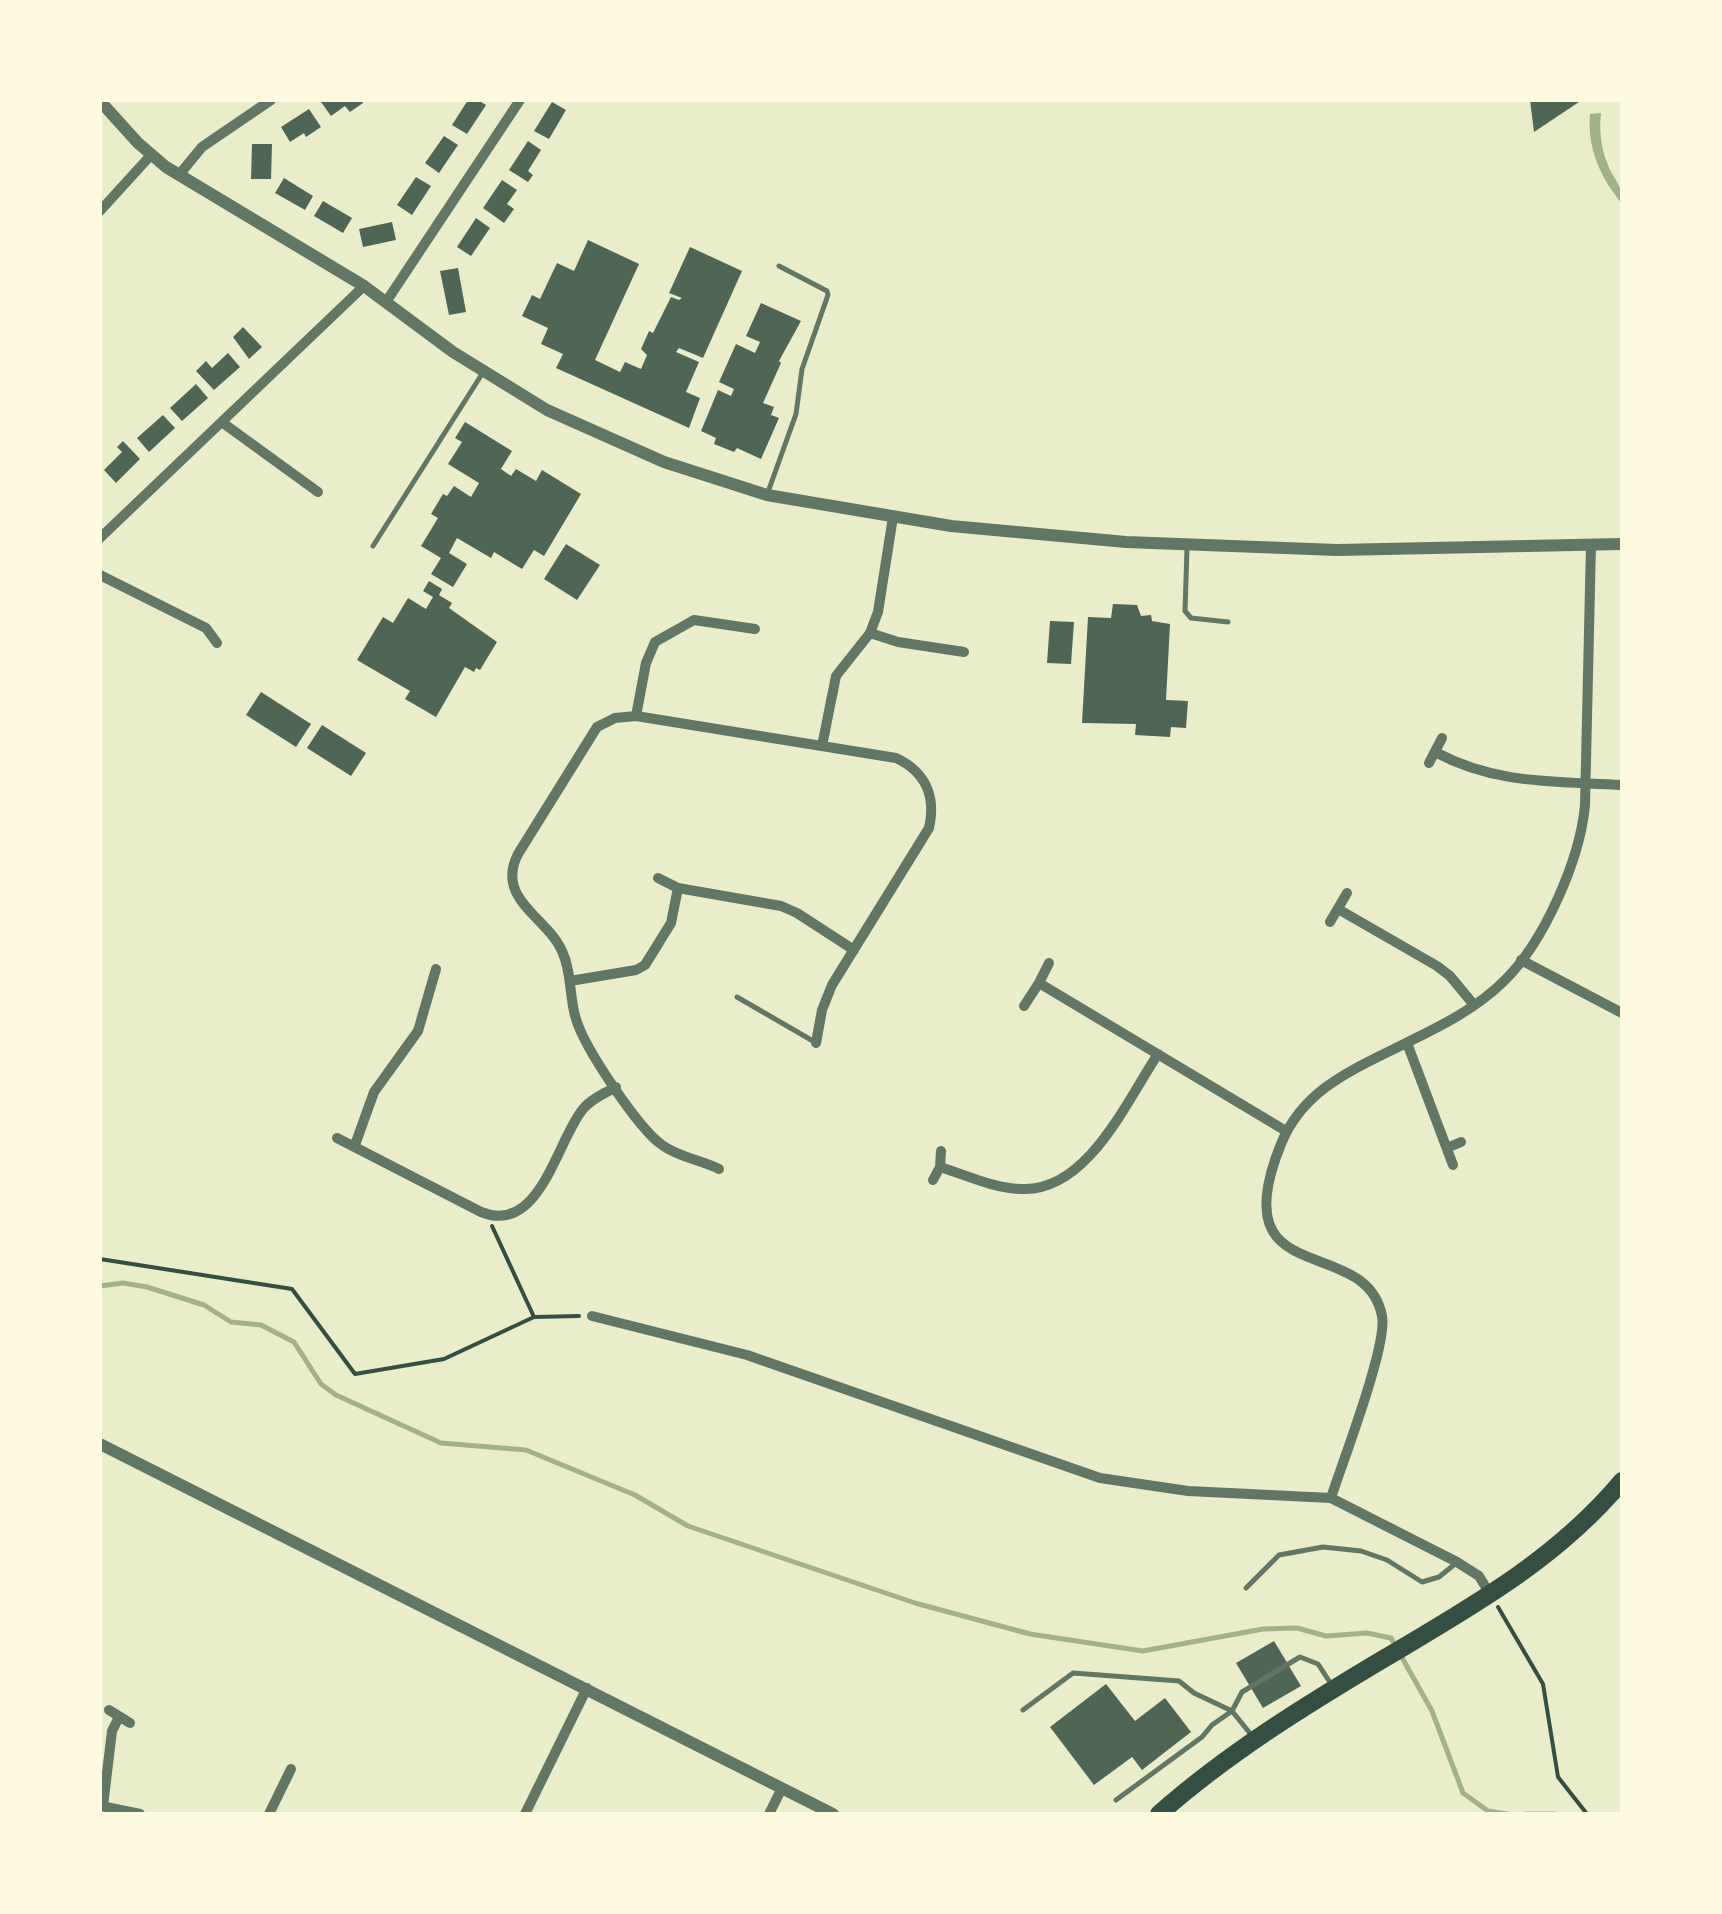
<!DOCTYPE html>
<style>
body{margin:0}
#map{position:relative;width:1722px;height:1914px;overflow:hidden;background:#e9edc9;font-family:Jost,sans-serif}
canvas{display:block}
.frame{position:absolute;inset:0;border:102px solid #fefae0;pointer-events:none}
</style>
<div id="map">
<canvas width="1722" height="1914"></canvas>
<div class="frame"></div>
</div>
<script>
const context = document.querySelector('canvas').getContext('2d');
context.lineJoin = 'round';
function fillPath(path, color) { context.fillStyle = color; context.fill(path, 'evenodd'); }
function trace(path, color, width, dash) { context.strokeStyle = color; context.lineWidth = width; context.lineCap = dash ? 'butt' : 'round'; context.setLineDash(dash || []); context.stroke(path); }
fillPath(new Path2D(`
 M1601,113C1599,130 1601,149 1608,165C1615,183 1622,182 1622,204C1601,178 1587,149 1590,114Z`), '#a3b18a');
trace(new Path2D(`
 M100,1286L123,1283L147,1287L204,1305L231,1322L261,1325L294,1342L321,1384L336,1395L441,1443L526,1450L635,1495L688,1526L915,1603L1030,1634L1143,1651L1263,1629L1297,1628L1326,1636L1367,1633L1391,1638L1432,1711L1463,1793L1488,1811L1507,1814
 M1526,1814H1556`), '#a3b18a', 5);
fillPath(new Path2D(`
 M323,100H361L363,103L350,112L345,106L331,116L321,102Z
 M468,100H478L486,105L467,134L452,125Z
 M1530,100H1582L1534,132Z
 M552,102L566,110L549,139L534,131Z
 M309,109L321,127L306,137L304,133L290,142L281,127Z
 M444,136L458,145L439,173L425,163Z
 M528,141L541,150L528,171L533,175L528,182L509,170Z
 M252,144H272L271,179H251Z
 M416,177L431,186L412,215L397,205Z
 M284,178L313,196L305,210L275,193Z
 M502,180L517,190L507,204L514,209L504,223L483,208Z
 M323,201L352,218L343,233L314,216Z
 M476,218L490,228L471,256L457,247Z
 M392,222L396,240L363,247L359,229Z
 M588,240L639,264L595,360L620,372L625,362L641,369L647,355L641,349L649,331L653,333L671,297L679,300L682,298L669,293L690,247L742,271L703,358L679,348L676,352L699,362L686,392L700,398L689,428L556,368L563,354L541,344L548,328L522,316L532,295L540,299L557,263L574,271Z
 M458,268L466,312L449,315L440,271Z
 M761,303L801,321L779,361L781,363L763,403L774,407L771,415L779,418L761,459L737,448L734,452L714,444L716,438L701,431L718,390L731,396L734,389L719,382L736,344L755,353L760,342L746,336Z
 M243,327L262,347L249,359L233,337Z
 M228,353L240,367L214,390L196,371L206,361L212,368Z
 M196,384L208,398L182,421L170,408Z
 M163,415L175,428L149,452L137,438Z
 M465,422L512,451L501,469L511,476L516,469L536,481L542,470L581,494L544,556L534,550L522,569L494,552L491,558L457,538L449,553L467,564L453,587L431,574L441,558L421,546L438,518L431,514L443,494L447,496L454,486L471,497L479,483L448,464L462,442L455,438Z
 M123,441L140,459L116,483L104,470L122,452L117,447Z
 M566,544L600,565L577,600L544,579Z
 M429,581L442,589L439,595L452,603L449,608L497,642L480,670L476,668L474,672L465,667L436,717L405,699L410,691L357,660L383,617L393,623L408,598L426,609L433,597L423,591Z
 M1113,604L1137,605L1141,616L1151,615L1152,621L1170,624L1166,700L1188,701L1186,728L1171,727L1170,737L1135,735L1136,724L1082,723L1088,617L1111,618Z
 M1050,621L1074,622L1071,664L1047,663Z
 M261,692L311,724L296,747L246,715Z
 M322,725L366,753L351,776L307,748Z
 M1274,1641L1301,1686L1263,1708L1236,1663Z
 M1106,1684L1135,1721L1165,1698L1191,1732L1142,1770L1132,1757L1094,1785L1050,1727Z`), '#4f6655');
trace(new Path2D(`
 M100,1259L292,1289L355,1374L444,1359L534,1317L492,1226
 M534,1317L579,1316
 M1498,1607L1543,1684L1558,1777L1587,1814`), '#344e41', 4);
trace(new Path2D(`
 M768,492L796,414L802,369L828,295L827,291L779,266
 M373,546L482,374
 M1187,548L1185,611L1191,618L1228,622
 M737,997L813,1041
 M1246,1588L1279,1555L1323,1547L1361,1551L1387,1560L1422,1582L1439,1577L1455,1564
 M1023,1710L1073,1673L1179,1681L1194,1693L1232,1711L1253,1737
 M1116,1800L1202,1737L1212,1725L1232,1711L1242,1692L1300,1657L1318,1664L1333,1687`), '#617663', 5);
trace(new Path2D(`
 M179,175L202,147L271,100
 M100,211L151,155
 M386,302L520,100
 M223,423L318,492
 M100,538L364,286
 M100,575L206,628L217,643
 M870,633L898,642L964,652
 M636,716L646,663L655,642L694,620L755,629
 M822,746L836,676L870,633L878,612L893,517
 M1435,752C1497,785 1554,781 1622,785
 M1429,763L1442,738
 M658,878L678,888
 M1338,909L1437,966L1450,976L1474,1005
 M1330,922L1347,893
 M1521,960L1622,1013
 M1049,963L1039,983L1286,1131
 M570,981L636,970L645,965L671,923L678,888L781,906L797,913L854,950
 M1024,1006L1039,983
 M1407,1043L1453,1165
 M337,1138L481,1212C540,1236 557,1140 583,1109C591,1099 605,1093 616,1087
 M355,1145L374,1092L418,1031L436,969
 M1447,1148L1461,1142
 M941,1151L940,1167C966,1175 995,1189 1022,1189C1087,1192 1126,1102 1158,1054
 M719,1169C701,1160 678,1157 662,1145C638,1128 584,1047 576,1019C569,997 572,972 562,951C547,917 495,899 518,854L597,727L615,718L636,716L896,758C926,772 936,797 929,828L832,985L822,1010L816,1043
 M933,1180L940,1167
 M592,1316L747,1355L1100,1478L1188,1491L1331,1498L1457,1562L1479,1576L1491,1596
 M1331,1498C1342,1463 1388,1345 1382,1316C1366,1232 1220,1294 1281,1144C1304,1087 1357,1068 1408,1042C1441,1026 1477,1008 1504,981C1544,942 1580,860 1585,805L1591,544
 M109,1710L130,1723
 M101,1806L140,1814
 M103,1806L112,1731L119,1717
 M269,1814L291,1769
 M525,1814L587,1688
 M769,1814L782,1788`), '#617663', 10);
trace(new Path2D(`
 M100,101L138,143L166,167L364,286L453,352L547,410L664,462L767,495L951,526L1126,542L1337,550L1622,544
 M100,1444L833,1814`), '#617663', 12);
trace(new Path2D(`
 M1159,1814C1228,1753 1306,1705 1385,1658C1471,1607 1557,1559 1622,1481`), '#344e41', 18);
</script>
